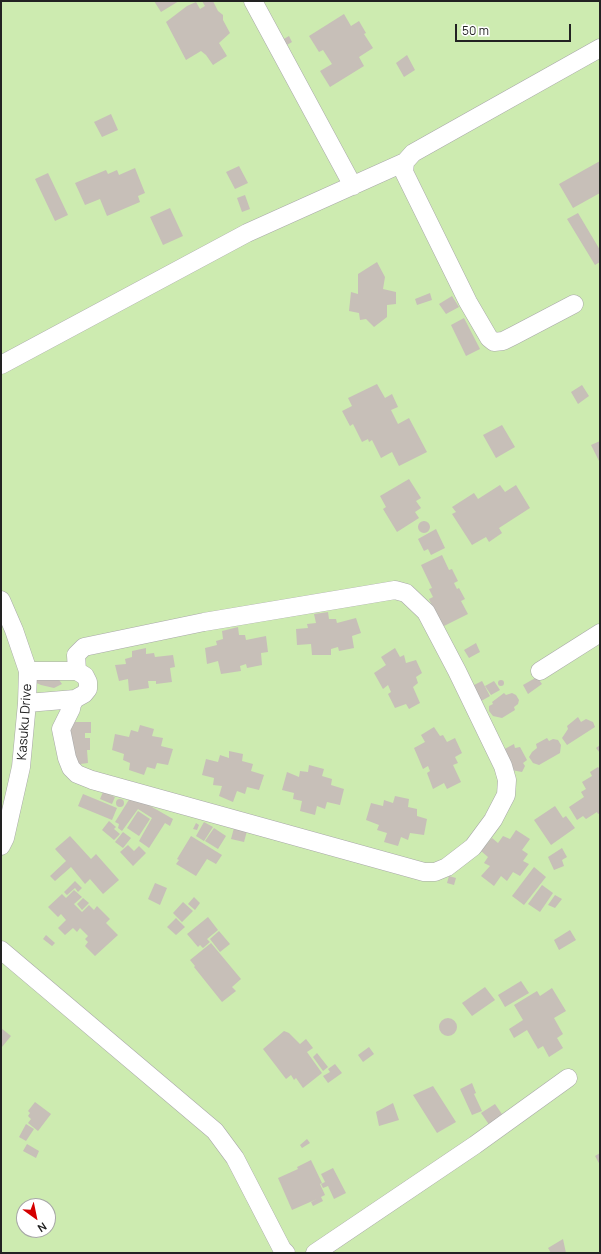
<!DOCTYPE html>
<style>
body{margin:0}
#map{position:relative;width:601px;height:1254px;overflow:hidden;background:#f2efe9;font-family:Manrope,sans-serif}
canvas{display:block}
.frame{position:absolute;inset:0;border:2px solid #222;pointer-events:none}
.north{position:absolute;left:16px;top:1198px;width:40px;height:40px;box-sizing:border-box;background:#fff;border:1px solid #a7a7a7;border-radius:50%;rotate:147deg;font-size:11px;font-weight:700;line-height:16px;text-align:center;color:#222}
.north::after{content:'';display:block;margin:auto;width:14px;height:18px;background:#d40000;clip-path:polygon(50% 0,100% 100%,50% 72%,0 100%)}
.scale{position:absolute;left:455px;top:24px;width:116px;height:18px;box-sizing:border-box;border:2px solid #222;border-top:0;padding-left:5px;font-size:12px;line-height:14px;white-space:nowrap;color:#222;-webkit-text-stroke:3px #fff;paint-order:stroke}
</style>
<div id="map">
<canvas width="601" height="1254"></canvas>
<div class="frame"></div>
<div class="north">N</div>
<div class="scale">50 m</div>
</div>
<script>
const context = document.querySelector('canvas').getContext('2d');
context.lineJoin = 'round';
function fillPath(path, color) { context.fillStyle = color; context.fill(path, 'evenodd'); }
function trace(path, color, width, dash) { context.strokeStyle = color; context.lineWidth = width; context.lineCap = dash ? 'butt' : 'round'; context.setLineDash(dash || []); context.stroke(path); }
function drawText(font, color, halo, rows, align = 'center') {
  context.font = font + ' Manrope,sans-serif'; context.lineWidth = 3; context.setLineDash([]); context.textBaseline = 'middle'; context.strokeStyle = halo; context.fillStyle = color; for (const [text, x, y, turn = 0] of rows) {
    context.save(); context.translate(x, y); context.rotate((+turn || 0) * Math.PI / 180); context.textAlign = isNaN(turn) ? turn : align; if (halo) context.strokeText(text, 0, 0); context.fillText(text, 0, 0); context.restore();
  }
}
fillPath(new Path2D(`
 M1,1H600V1253H1ZM24,1206H48V1230H24Z`), '#cdebb0');
fillPath(new Path2D(`
 M154,1H179L161,12Z
 M202,1H213L218,11L223,15V20L230,33L219,43L227,56L213,65L206,55L201,51L186,60L166,22L187,6L196,2L200,9L205,6Z
 M344,14L351,26L359,21L366,33L364,34L373,48L359,57L364,66L330,87L320,71L332,64L323,50L319,52L309,36Z
 M289,36L292,42L285,46L282,40Z
 M407,55L415,70L404,77L396,63Z
 M111,114L118,130L102,137L94,122Z
 M600,161V193L573,208L559,184Z
 M239,166L248,183L235,189L226,172Z
 M135,168L145,193L138,196L140,202L107,216L100,199L85,205L75,183L106,170L108,174L117,170L119,175Z
 M48,173L68,215L55,221L35,179Z
 M245,195L250,209L242,212L237,198Z
 M170,208L183,236L163,245L150,217Z
 M578,213L600,250V262L595,265L567,219Z
 M377,262L385,277L383,289L396,292V304L387,305V317L374,327L366,319L360,320L359,313L349,311L351,292L358,294V274Z
 M430,293L432,300L417,305L415,299Z
 M452,296L459,307L446,314L439,304Z
 M464,318L480,349L466,356L451,325Z
 M377,384L385,398L392,394L398,407L391,410L398,424L409,418L427,452L399,466L392,452L381,458L372,440L369,442L368,439L362,442L353,424L350,426L342,411L352,406L348,398Z
 M582,385L589,396L578,404L571,392Z
 M502,425L515,447L496,458L483,435Z
 M600,441V463L591,445Z
 M409,479L421,498L416,501L421,508L415,512L419,518L397,532L383,509L386,507L380,496Z
 M500,485L505,492L516,485L530,508L499,528L502,533L489,542L486,537L472,545L452,514L456,512L452,507L474,493L478,499Z
 M418 527a6 6 0 1 1 12 0a6 6 0 1 1-12 0Z
 M436,529L445,548L431,555L428,549L424,551L418,539Z
 M442,555L449,570L452,569L458,581L454,583L457,589L459,588L465,599L461,601L468,614L442,627L429,599L433,597L429,589L432,588L421,565Z
 M328,612L329,619H336L337,623L356,618L361,633L352,636L354,648L339,651L338,647L331,649V655H312L311,644L297,645L296,629L308,628L307,624L316,623L314,614Z
 M238,627L239,635H245L246,640L266,636L268,652L261,653L262,665L247,668L246,664L240,666L241,671L221,674L218,661L207,664L205,648L217,645L216,641L223,639L222,631Z
 M476,643L480,652L469,658L464,650Z
 M146,648V654L154,653L155,657L173,655L175,667L170,668L172,682L156,684V681H148L149,688L129,691L128,679L119,681L115,665L126,664L125,659L132,657V651Z
 M395,648L400,657L404,655L406,663L416,660L422,673L416,677L418,683L413,687L420,703L409,709L406,704L395,708L388,694L391,692L388,685L383,689L374,673L386,665L381,657Z
 M55,674L62,684L54,688L41,685L32,681Z
 M537,677L542,684L528,694L523,685Z
 M498 683a3 3 0 1 1 6 0a3 3 0 1 1-6 0Z
 M482,681L490,696L476,704L468,688Z
 M494,681L500,690L491,695L485,686Z
 M504,693L506,695L512,693L516,695L519,700L518,704L514,707L515,710L502,718L493,716L489,711V706L493,704L492,702Z
 M578,717L581,722L586,719L593,722L595,727L567,745L562,738L568,729L567,726Z
 M69,722H91V733H85V738H90V750H87L88,763L73,765Z
 M140,725L154,729L152,736L163,738L161,746L173,749L168,765L157,763L155,769L147,767L144,775L129,770L130,763L123,760L124,754L112,750L115,734L129,737L131,730L138,732Z
 M434,727L440,736L443,735L447,742L455,738L462,753L455,757L458,763L453,765L461,782L447,789L444,783L433,789L427,773L430,771L428,766L423,769L414,748L425,742L421,735Z
 M547,738L549,741L553,739L558,740L561,745L560,753L539,765L533,763L529,757L532,752L537,748L536,744Z
 M514,744L515,748L520,747L527,760L523,763L525,766L522,772L506,769L499,752Z
 M600,745V753L596,748Z
 M229,751L243,754L242,761L253,764L251,771L264,775L259,790L247,787L245,794L237,791L233,802L219,796L222,786L213,785L214,778L202,775L206,759L218,762L220,755L229,758Z
 M309,765L324,769L322,776L332,779L331,785L344,789L340,805L327,802L325,809L317,806L315,815L300,811L302,801L293,799L294,793L282,790L287,772L299,777L300,771L308,772Z
 M598,767L600,769V813L598,814L597,812L586,819L583,816L577,820L569,807L584,797L581,792L586,789L582,782L592,776L590,772Z
 M103,792L115,797L112,804L100,799Z
 M83,794L117,808L112,820L78,806Z
 M395,796L409,799L408,807L417,809V816L427,819L424,835L410,833L408,840L401,837L398,846L384,842L387,833L377,830L379,825L366,820L371,803L383,806L384,800L393,803Z
 M130,798L137,802L138,799L173,819L170,826L165,823L149,848L139,841L152,818L138,809L122,831L118,828L119,824L115,822Z
 M116 803a4 4 0 1 1 8 0a4 4 0 1 1-8 0Z
 M555,806L563,818L566,816L575,828L551,845L534,820Z
 M138,811L150,819L139,836L127,828Z
 M109,821L116,827L114,829L120,834L114,840L102,830Z
 M204,822L213,827L204,841L196,836Z
 M196,823L199,825L197,830L193,829Z
 M214,828L226,836L218,849L205,841Z
 M234,828L247,831L244,842L231,839Z
 M516,830L530,839L522,850L528,854L523,861L529,864L520,876L513,872L507,881L501,876L494,886L481,876L490,866L484,863L488,857L481,851L492,838L498,843L503,836L510,839Z
 M123,832L131,838L123,848L115,842Z
 M70,836L91,859L96,854L119,880L103,894L90,879L85,884L71,867L55,881L50,876L66,861L55,849Z
 M191,836L222,855L216,864L207,859L196,876L176,864L179,860L177,859Z
 M128,845L134,851L139,846L146,853L133,866L120,852Z
 M562,848L567,857L562,860L564,866L554,870L548,857Z
 M534,867L546,877L524,905L512,896Z
 M449,876L456,878L454,885L447,883Z
 M75,881L82,888L78,892L75,888L67,895L64,892Z
 M155,883L167,888L160,905L148,899Z
 M542,885L553,893L540,912L528,904Z
 M74,890L82,897L74,904L82,912L89,905L94,910L97,906L110,919L106,923L118,935L95,956L85,946L88,942L85,939L88,936L80,928L77,932L73,928L65,935L58,928L66,920L61,914L58,917L48,907L62,894L66,898Z
 M555,895L562,899L555,908L548,905Z
 M194,897L200,903L195,910L188,904Z
 M83,898L89,903L82,910L77,904Z
 M183,902L193,911L182,922L173,913Z
 M208,917L218,930L207,939L210,942L203,948L200,945L198,947L187,934Z
 M176,918L185,927L176,935L167,927Z
 M570,930L576,940L559,950L554,940Z
 M219,931L230,944L220,952L210,939Z
 M46,935L55,943L52,946L43,939Z
 M211,943L241,979L232,987L236,991L222,1002L194,967L195,966L190,960Z
 M521,981L529,993L505,1007L498,995Z
 M485,987L495,1000L472,1016L462,1003Z
 M552,988L566,1011L554,1018L563,1034L557,1038L563,1048L549,1057L543,1046L538,1049L527,1030L514,1038L509,1029L523,1020L514,1005L537,991L540,996Z
 M439 1027a9 9 0 1 1 18 0a9 9 0 1 1-18 0Z
 M1,1028L11,1036L2,1047L1,1046Z
 M284,1031L289,1033L300,1044L306,1039L313,1048L307,1052L322,1073L303,1088L296,1078L294,1080L291,1075L286,1079L263,1049Z
 M369,1047L374,1054L363,1062L358,1055Z
 M317,1053L328,1067L323,1071L313,1057Z
 M335,1064L342,1073L328,1083L323,1076L330,1072L328,1069Z
 M472,1083L476,1093L474,1094L482,1111L472,1115L460,1089Z
 M433,1086L456,1122L437,1133L413,1095Z
 M35,1102L51,1114L38,1131L28,1123L31,1119L28,1116L30,1113L28,1111Z
 M393,1103L399,1120L379,1126L376,1112Z
 M495,1104L504,1117L490,1126L481,1113Z
 M26,1124L34,1129L26,1141L19,1137Z
 M307,1139L310,1143L302,1148L300,1145Z
 M27,1144L39,1151L36,1158L23,1151Z
 M600,1153V1165L595,1156Z
 M311,1160L322,1183L320,1184L325,1195L321,1197L323,1201L313,1206L311,1202L317,1199L292,1210L278,1178L298,1169L297,1167Z
 M333,1168L346,1193L334,1199L328,1186L323,1188L321,1184L325,1182L321,1174Z
 M563,1239L566,1253H551L548,1248Z`), '#c7bfb8');
const minor = new Path2D(`
 M253,1L353,186
 M574,304L513,336L503,341L494,342L489,338L468,302L404,172L405,162L413,153L600,48
 M1,365L247,233L405,162
 M1,600L14,630L28,671L27,703L21,767L5,838L1,846
 M540,671L600,633
 M75,699L72,704L71,709L61,729L67,758L71,768L77,774L92,780L424,872H435L447,867L473,847L493,820L506,795L507,780L503,766L457,671L426,612L406,593L395,590L204,622L84,647L76,655L77,671
 M27,703L75,699L84,694L88,689V682L85,676L77,671H28
 M1,950L215,1131L235,1158L282,1249L286,1253
 M315,1253L475,1145L568,1078`);
trace(minor, '#a9a9a9', 19);
trace(minor, '#fff', 18);
drawText('13px', '#222', '#fff', [
 ["Kasuku Drive",25,722,-86]
]);
</script>
